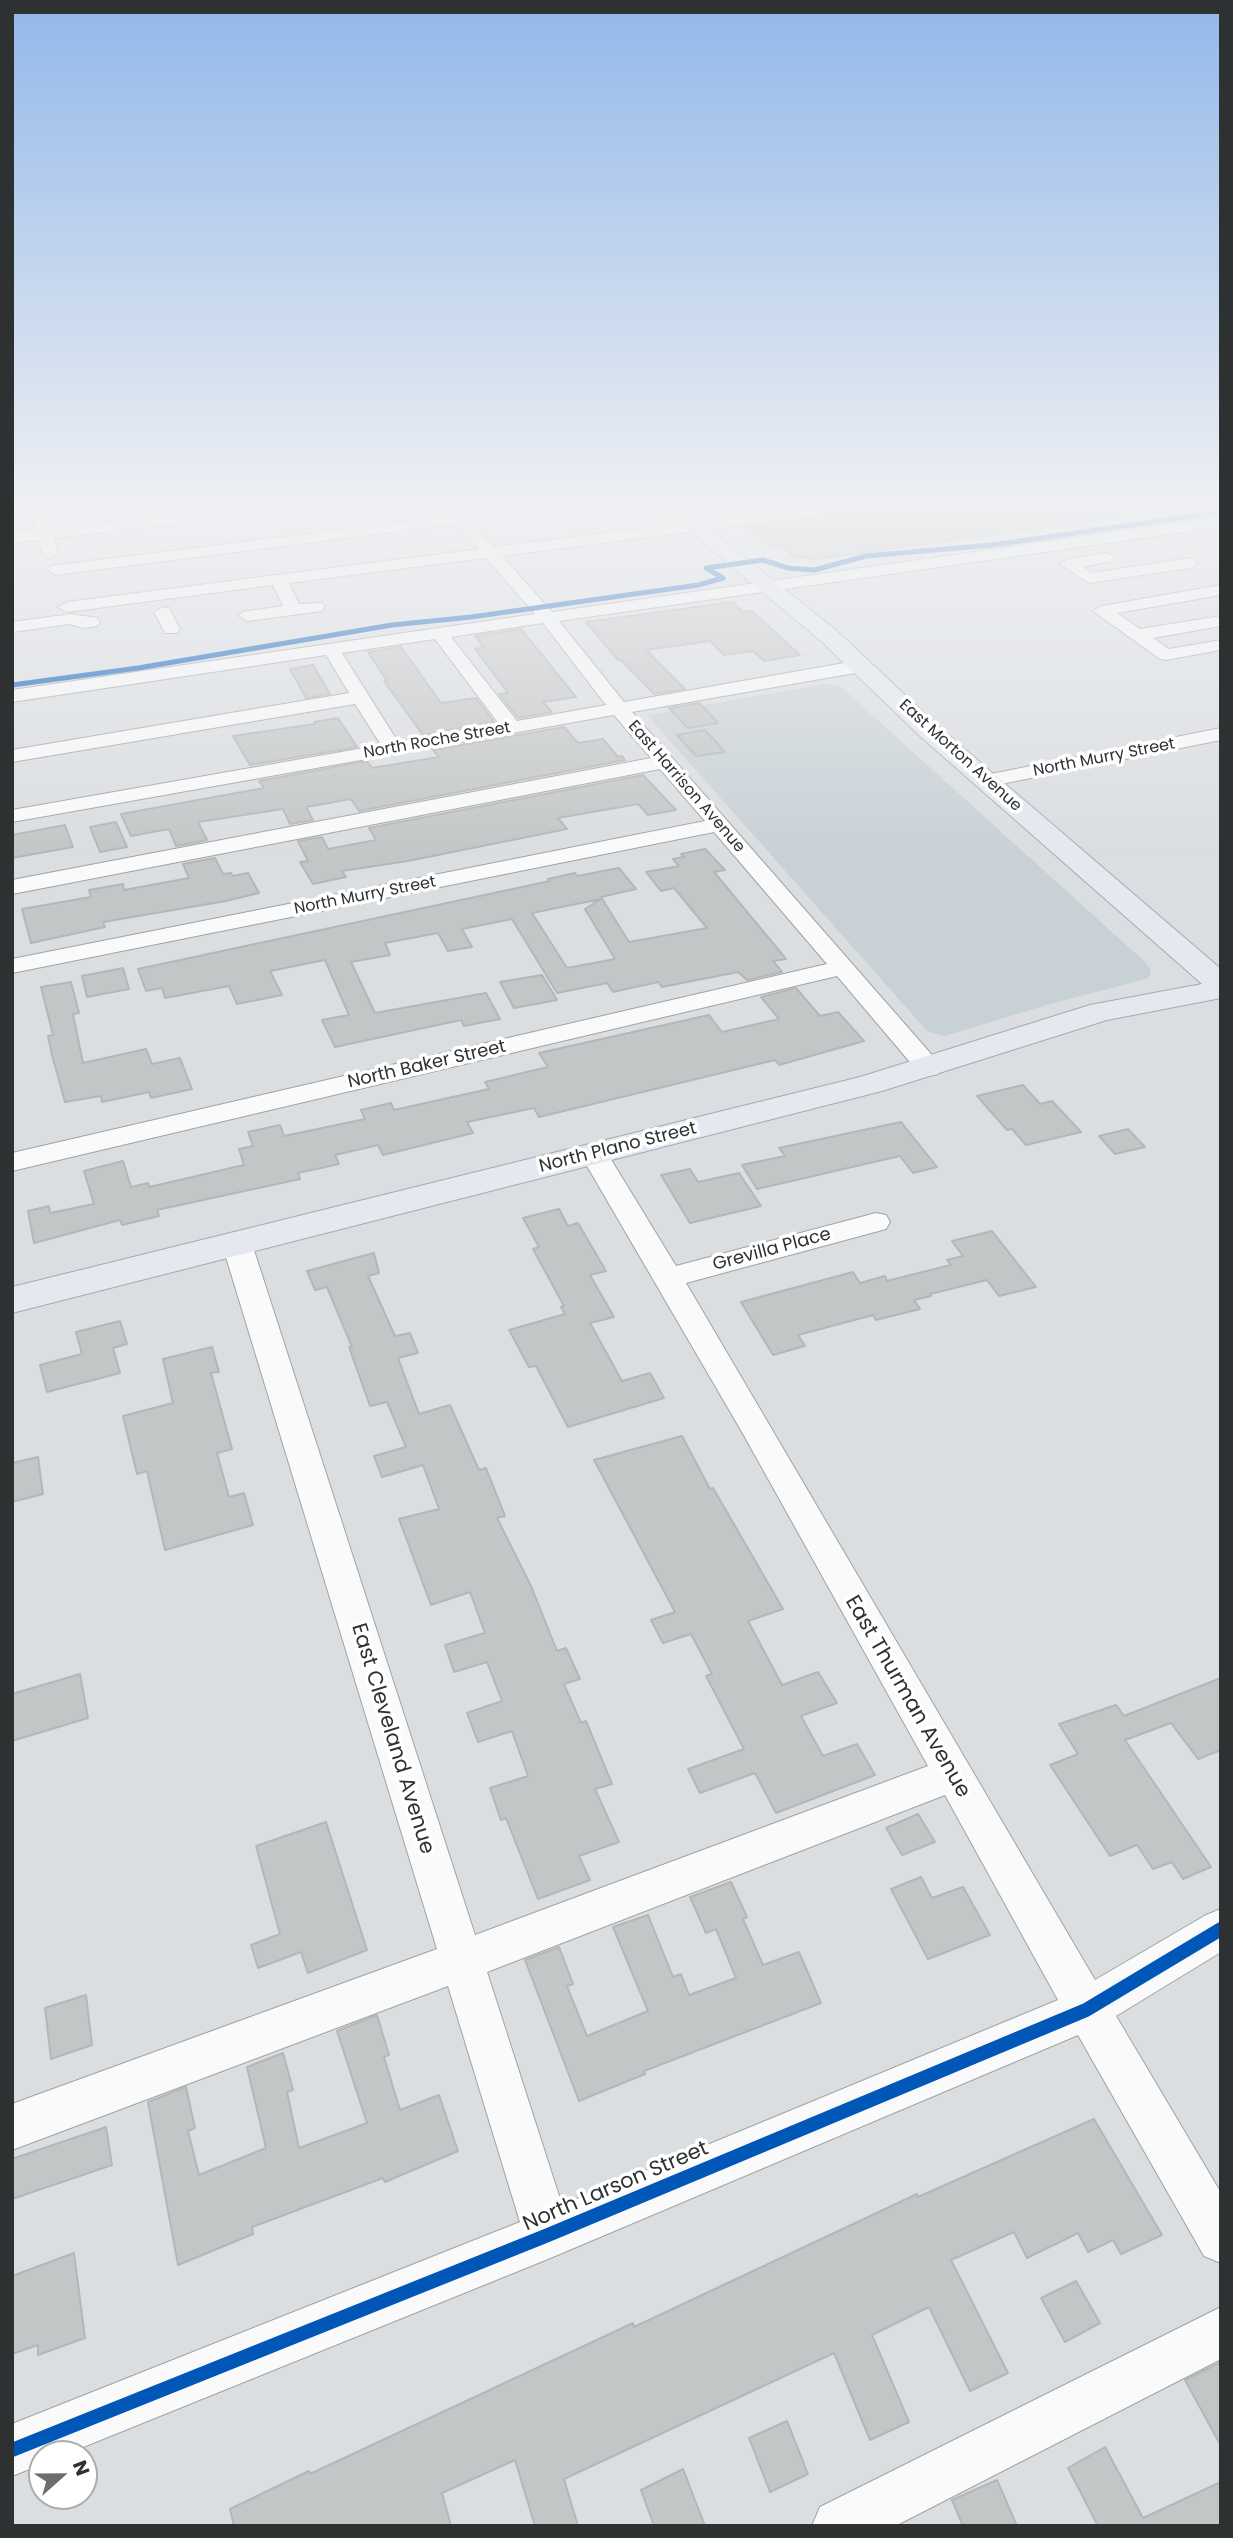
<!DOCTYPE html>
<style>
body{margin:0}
#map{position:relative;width:1233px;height:2538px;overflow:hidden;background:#dbdee1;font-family:Poppins,sans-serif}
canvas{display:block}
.frame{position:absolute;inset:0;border:14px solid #2e3132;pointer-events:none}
.north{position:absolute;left:28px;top:2440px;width:70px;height:70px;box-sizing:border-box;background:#fff;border:2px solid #abadad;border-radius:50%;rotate:69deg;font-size:19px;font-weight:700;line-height:28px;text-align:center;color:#2e3132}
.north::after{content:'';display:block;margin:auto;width:24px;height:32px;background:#6b6e6f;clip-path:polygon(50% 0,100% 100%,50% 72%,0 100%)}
</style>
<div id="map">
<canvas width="1233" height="2538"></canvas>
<div class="frame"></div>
<div class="north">N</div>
</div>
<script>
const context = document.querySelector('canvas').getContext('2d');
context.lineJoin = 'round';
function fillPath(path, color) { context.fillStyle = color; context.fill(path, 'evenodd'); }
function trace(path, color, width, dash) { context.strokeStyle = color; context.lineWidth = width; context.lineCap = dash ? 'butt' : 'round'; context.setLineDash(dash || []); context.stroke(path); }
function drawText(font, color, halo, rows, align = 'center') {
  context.font = font + ' Poppins,sans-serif'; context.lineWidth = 7; context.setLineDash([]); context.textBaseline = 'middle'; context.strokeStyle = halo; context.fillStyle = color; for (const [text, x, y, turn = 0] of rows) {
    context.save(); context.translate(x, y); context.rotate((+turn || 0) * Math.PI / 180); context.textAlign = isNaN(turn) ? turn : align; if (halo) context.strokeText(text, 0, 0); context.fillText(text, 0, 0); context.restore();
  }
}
fillPath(new Path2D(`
 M825,684L840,686L1145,962L1150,969V975L1146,979L1050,1004L945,1036L928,1032L647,715Z`), '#c8d1d6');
const building = new Path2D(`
 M715,503H825L730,515Z
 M955,503H1126L1127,516L809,560L805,557L796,558L780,545L769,546L745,527L876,510V513Z
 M1146,503H1191L1214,515L1176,521Z
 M733,602L743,612L752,611L800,655L764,661L753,651L724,655L710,641L646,650L685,689L654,694L621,660H618L586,622Z
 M521,629L576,697L543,702L552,712L518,718L499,694L508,693L475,649L484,647L475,636Z
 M401,647L441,703L476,698L494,722L423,735L384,681H387L368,652Z
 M313,665L330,694L306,698L290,669Z
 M699,703L718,723L688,728L669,708Z
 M338,718L357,747L250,765L233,736L315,724L314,722Z
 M564,727L578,743L603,739L618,757L622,756L625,760L359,811L351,799L306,807L313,820L290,824L283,809L198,822L207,840L176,846L169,829L131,836L121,814L264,788L259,781L367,761L372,768L439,757L433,750Z
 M705,730L725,752L696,756L677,735Z
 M643,775L676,810L648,815L638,804L558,818L567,829L408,861L342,871L346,877L313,884L300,862L308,861L298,841L322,837L328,849L376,840L369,828Z
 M116,822L127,847L100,852L90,827Z
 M65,825L73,847L12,858V835Z
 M705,849L725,870L714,872L786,959L773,961L782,972L747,980L738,972L662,987L658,982L613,992L607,983L557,993L512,919L462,929L472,947L448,951L438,933L385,943L390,955L351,962L375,1013L486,993L500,1019L464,1026L461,1020L335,1047L322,1020L349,1015L325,960L270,971L282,995L237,1004L229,986L165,998L162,988L146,991L138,969L550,881L548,879L575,873L577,876L619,868L636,889L601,897L629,942L707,928L674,888L661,891L646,872L679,866L673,859L684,857L681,854ZM601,899L585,909L615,959L567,968L532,913Z
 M215,858L223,874L231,873L233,876L248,873L259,893L226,901L103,922L105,927L31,943L22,909L91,897L89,890L123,884L124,890L189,878L183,864Z
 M123,968L129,989L87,997L82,976Z
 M542,975L557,1000L514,1008L500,982Z
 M71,982L79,1013L73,1014L83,1063L146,1049L152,1064L180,1058L192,1089L151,1098L149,1092L102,1102L101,1096L65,1102L52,1055L48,1036L53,1035L41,987Z
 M796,988L820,1016L838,1012L864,1041L779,1065L775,1060L539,1117L534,1108L467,1122L473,1133L383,1155L378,1145L335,1155L339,1164L298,1173L300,1179L157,1210L159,1216L122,1225L120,1220L34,1243L28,1211L49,1206L50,1213L94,1204L84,1171L123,1161L131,1187L148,1183L149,1187L244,1165L239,1149L253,1146L248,1132L280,1125L284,1136L365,1119L361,1110L391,1103L394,1110L489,1089L485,1082L548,1067L539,1053L709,1015L722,1032L779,1019L761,997Z
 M1023,1085L1040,1104L1052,1101L1081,1132L1026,1145L1012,1129L1007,1130L977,1096Z
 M901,1122L937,1167L913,1173L900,1156L757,1189L742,1165L785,1156L779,1148Z
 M1128,1129L1145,1147L1115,1154L1099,1136Z
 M690,1169L698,1182L739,1173L761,1206L690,1223L661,1175Z
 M559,1209L568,1226L578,1223L606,1271L590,1275L614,1317L590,1323L622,1381L650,1373L664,1398L568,1427L536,1366L529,1367L509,1330L565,1314L561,1307L564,1306L533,1249L539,1247L523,1218Z
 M992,1231L1036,1287L999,1296L987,1280L930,1294L931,1296L914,1300L920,1309L876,1320L873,1315L798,1335L805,1346L773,1355L741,1302L853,1272L860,1283L885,1276L887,1281L951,1265L947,1260L963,1256L952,1241Z
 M374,1253L379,1273L368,1276L395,1336L410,1333L418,1353L398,1358L419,1414L450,1405L479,1470L486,1468L505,1516L497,1518L531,1586L557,1651L566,1648L580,1679L564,1684L581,1723L586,1721L612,1784L595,1789L619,1842L579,1856L590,1880L538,1899L506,1818L501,1820L490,1788L528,1776L512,1731L478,1742L467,1713L502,1701L487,1662L454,1672L445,1645L485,1633L470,1592L431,1605L399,1519L439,1509L423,1465L382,1477L374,1456L406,1447L387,1402L370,1406L349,1347H352L327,1287L315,1290L307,1271Z
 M120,1321L127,1344L113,1348L120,1373L47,1392L40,1365L82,1354L76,1332Z
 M212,1347L219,1372L211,1373L232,1449L217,1453L229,1497L244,1493L253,1525L165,1550L147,1471L137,1474L123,1416L173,1403L163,1359Z
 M682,1436L710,1489L713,1488L783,1609L748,1621L782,1685L818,1672L837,1703L801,1716L823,1756L857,1744L875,1775L776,1813L755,1773L700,1793L688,1769L744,1749L706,1676L712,1674L691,1634L663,1643L651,1620L675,1612L594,1460Z
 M38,1457L43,1494L12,1502V1463Z
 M80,1674L88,1718L12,1741V1694Z
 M1221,1678V1750L1198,1759L1171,1723L1125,1740L1211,1867L1183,1879L1172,1862L1153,1869L1137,1845L1110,1856L1050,1765L1078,1754L1059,1724L1116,1705L1124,1716Z
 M918,1814L935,1842L902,1855L886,1828Z
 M326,1822L367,1950L308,1973L301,1952L258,1968L251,1945L280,1934L256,1846Z
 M921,1877L932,1898L963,1887L990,1935L928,1959L891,1889Z
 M731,1882L747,1917L743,1919L763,1965L799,1952L821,2003L644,2071L645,2074L579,2101L525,1960L559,1947L573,1984L567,1986L587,2036L648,2011L613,1927L648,1915L673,1977L681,1974L689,1995L736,1978L716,1929L706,1933L690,1897Z
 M86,1995L92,2045L51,2059L45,2008Z
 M377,2015L389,2055L384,2057L400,2110L439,2095L458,2151L385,2182L383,2178L252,2227L253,2234L178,2265L148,2102L186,2087L195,2128L188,2131L199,2175L266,2148L247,2067L283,2053L293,2090L287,2092L299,2148L367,2123L337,2031Z
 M1094,2119L1162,2235L1121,2254L1113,2240L1088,2252L1078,2233L1027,2258L1014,2232L951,2260L1008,2373L970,2391L929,2307L872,2335L909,2422L870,2440L834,2353L564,2479L578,2526H535L515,2460L442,2493L451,2526H234L230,2509L309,2471L310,2474L633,2323L634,2327L917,2194L918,2197Z
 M106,2127L112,2165L12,2199V2159Z
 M74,2253L85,2338L38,2355V2345L12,2354V2276Z
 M1076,2281L1100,2323L1065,2342L1041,2298Z
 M1221,2362V2446L1185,2380Z
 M787,2421L808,2474L770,2492L749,2438Z
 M1105,2447L1143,2518L1221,2482V2526H1098L1068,2468Z
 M683,2469L705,2526H654L641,2490Z
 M997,2480L1017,2526H963L952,2500Z`);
fillPath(building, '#c3c6c7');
trace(building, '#b4b6b8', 2);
const minor = new Path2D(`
 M28,503H43L51,529L276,503H319L311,508L54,538L58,553L50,558L42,553L38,540L12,543V533L36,530Z
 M440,503H455L494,547L842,503H882L874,508L502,556L552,612L1221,517V527L559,621L624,702L861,660L867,662L870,666L867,670L861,672L632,712L938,1062L942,1068L938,1074L929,1076L920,1074L837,976L12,1171V1153L827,964L714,832L12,973V959L705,821L660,769L12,894V880L651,758L614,715L12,822V810L381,745L355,704L12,762V750L349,693L326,655L12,702V690L535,614L486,558L289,583L299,604L322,603L325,607L322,611L248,621L239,616L242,612L283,606L273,585L67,612L58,607L67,602L479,549L457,524L56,575L48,570L50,566L450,516ZM543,623L606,705L517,721L451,637ZM435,639L499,724L398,742L342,653Z
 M1106,553L1112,555L1114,558L1112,561L1083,567L1092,573L1190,558L1198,563L1190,568L1089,583L1060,564L1068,559Z
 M1221,585V595L1117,613L1140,629L1221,616V626L1153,638L1169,649L1221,640V650L1166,660L1160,659L1093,611L1102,606Z
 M163,607L169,608L180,629L177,633H165L154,612Z
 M71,614L97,618L100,622L97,626L83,628L70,624L12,632V622Z
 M1221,728V740L986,787L979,785L976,781L979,777L986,775Z
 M594,1145L604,1148L676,1266L876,1213L886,1215L890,1222L886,1229L686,1283L1095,1980L1206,1915L1221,1909V1952L1116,2016L1221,2193V2263L1204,2256L1078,2035L548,2259L66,2454H42V2464L12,2476V2424L520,2222L448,1986L12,2150V2104L437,1949L222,1244L227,1237L237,1234L247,1237L252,1244L475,1935L928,1766L742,1432L580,1154L584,1148ZM945,1795L1058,2000L562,2205L487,1972Z
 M1221,2307V2359L895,2526H812L820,2507Z`);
const major = new Path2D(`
 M656,503H676L837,631L939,727L1221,969V998L1107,1020L882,1091L12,1313V1287L860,1077L1090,1005L1202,984L921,737L821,641Z`);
trace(minor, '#a0a3a4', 2);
trace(major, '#a0abb7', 2);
fillPath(minor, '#fafafa');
fillPath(major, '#e4e9ef');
trace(new Path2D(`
 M12,685L138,668L392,625L471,617L698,585L723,578L706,568L763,560L788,568L814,570L866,556L992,545L1221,512`), '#0057b8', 5);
trace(new Path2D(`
 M12,2450L548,2235L1086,2010L1221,1929`), '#0057b8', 14);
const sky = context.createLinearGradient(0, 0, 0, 858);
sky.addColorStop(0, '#92b8ea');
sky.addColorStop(0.59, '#eff0f2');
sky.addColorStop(1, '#eff0f200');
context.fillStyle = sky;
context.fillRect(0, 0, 1233, 858);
drawText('16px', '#2e3132', '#fff', [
 ["North Roche Street",437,741,-10],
 ["East Morton Avenue",960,756,42],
 ["North Murry Street",1104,758,-11],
 ["East Harrison Avenue",686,787,49],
 ["North Murry Street",365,896,-11]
]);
drawText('18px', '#2e3132', '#fff', [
 ["North Baker Street",427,1065,-13],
 ["North Plano Street",618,1148,-14],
 ["Grevilla Place",772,1250,-15]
]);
drawText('21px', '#2e3132', '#fff', [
 ["East Thurman Avenue",907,1697,60],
 ["East Cleveland Avenue",392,1739,73],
 ["North Larson Street",616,2187,-23]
]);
</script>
